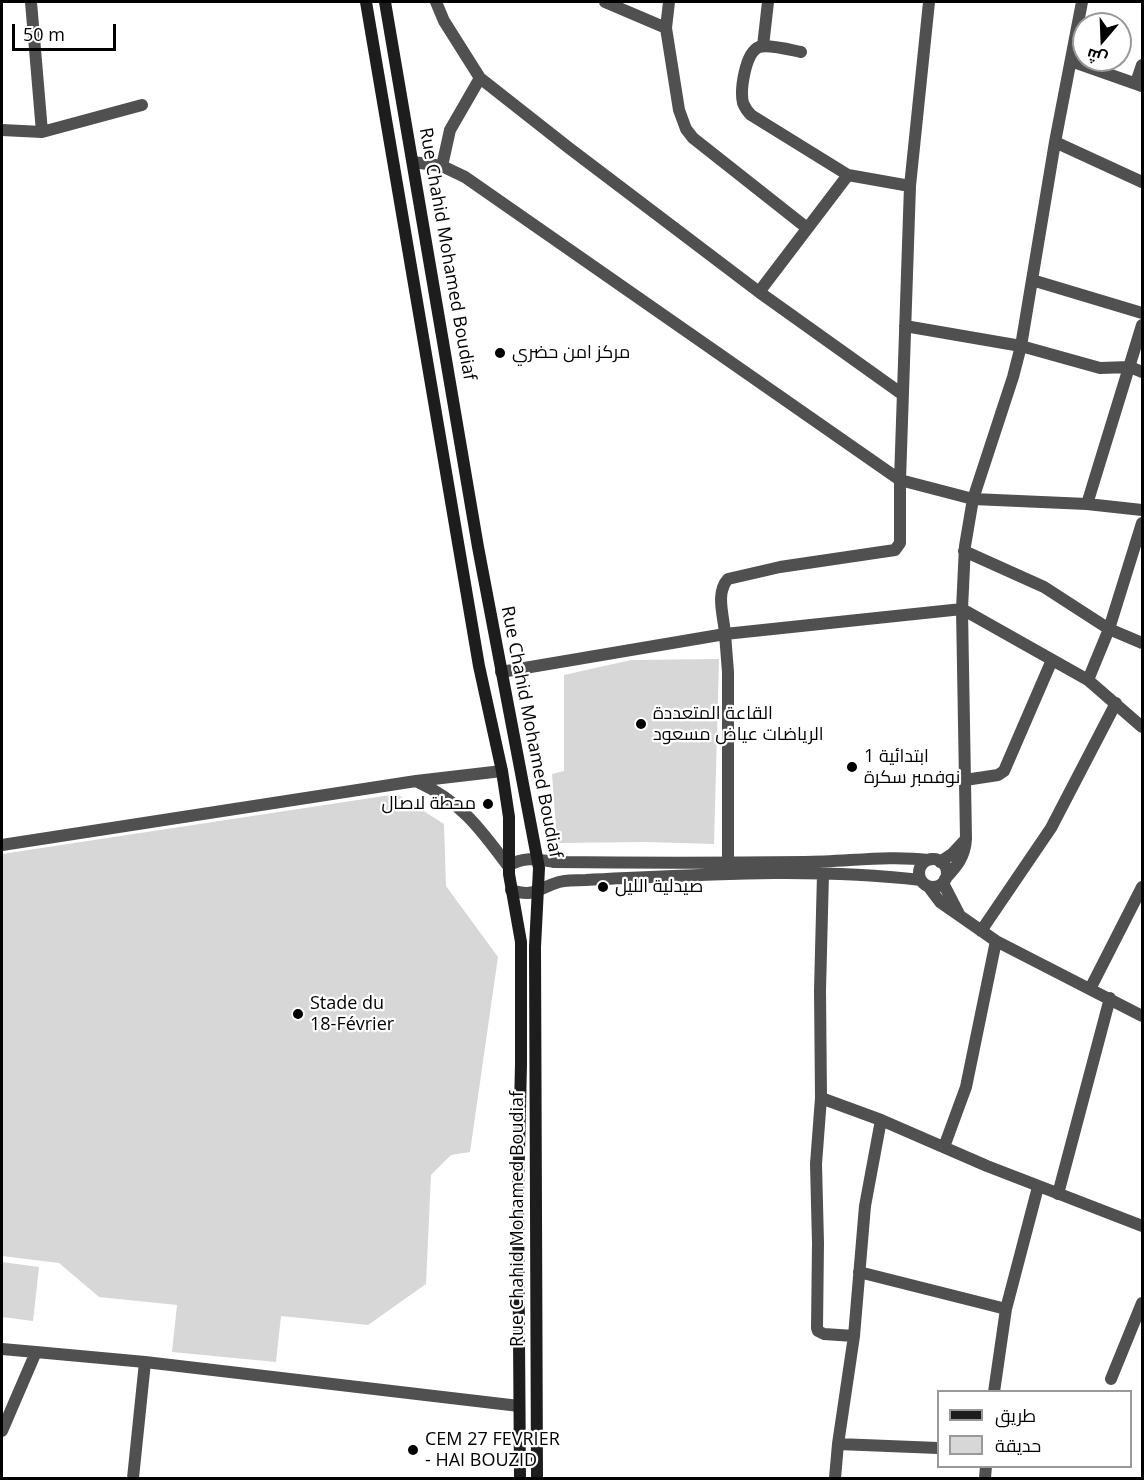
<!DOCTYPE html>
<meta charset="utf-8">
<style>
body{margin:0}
#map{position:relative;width:1144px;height:1480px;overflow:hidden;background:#fff;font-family:"Open Sans",Cairo,sans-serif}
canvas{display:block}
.frame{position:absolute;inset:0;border:3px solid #000;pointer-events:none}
.legend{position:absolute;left:937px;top:1390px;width:195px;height:78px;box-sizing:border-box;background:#fff;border:2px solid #999;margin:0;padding:8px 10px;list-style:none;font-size:18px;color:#000}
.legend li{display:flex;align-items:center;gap:12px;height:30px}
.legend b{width:30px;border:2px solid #999}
.north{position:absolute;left:1072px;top:12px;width:60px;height:60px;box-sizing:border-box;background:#fff;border:2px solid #999;border-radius:50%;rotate:199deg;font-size:16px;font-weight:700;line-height:24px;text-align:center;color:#000}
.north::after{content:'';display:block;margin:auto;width:21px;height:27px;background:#000;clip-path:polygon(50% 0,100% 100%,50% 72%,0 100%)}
.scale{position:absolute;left:12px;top:24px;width:104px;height:27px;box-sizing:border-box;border:3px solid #000;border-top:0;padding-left:8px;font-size:18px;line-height:21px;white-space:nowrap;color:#000;-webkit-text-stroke:4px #fff;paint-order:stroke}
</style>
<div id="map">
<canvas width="1144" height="1480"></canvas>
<div class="frame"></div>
<ul class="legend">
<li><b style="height:8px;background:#1d1d1d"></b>طريق</li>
<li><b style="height:16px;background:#d7d7d7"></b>حديقة</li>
</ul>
<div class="north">ش</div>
<div class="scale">50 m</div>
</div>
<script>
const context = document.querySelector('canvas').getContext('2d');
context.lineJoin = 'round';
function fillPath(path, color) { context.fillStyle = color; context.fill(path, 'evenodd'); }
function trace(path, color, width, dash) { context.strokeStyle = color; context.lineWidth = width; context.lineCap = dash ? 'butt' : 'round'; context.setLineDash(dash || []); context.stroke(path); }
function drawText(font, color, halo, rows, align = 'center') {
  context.font = font + ' "Open Sans",Cairo,sans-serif'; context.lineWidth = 4.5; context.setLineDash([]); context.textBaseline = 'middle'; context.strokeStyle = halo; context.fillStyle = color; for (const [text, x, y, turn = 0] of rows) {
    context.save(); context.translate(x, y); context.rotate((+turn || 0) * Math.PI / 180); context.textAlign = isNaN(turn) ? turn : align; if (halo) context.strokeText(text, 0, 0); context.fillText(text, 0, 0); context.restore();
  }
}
fillPath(new Path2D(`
 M719,659L714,844L646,842L557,843L552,774L564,771V675L631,660Z
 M397,794L444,824L446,886L498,957L470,1152L451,1155L431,1175L426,1284L368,1325L281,1316L276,1362L172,1352L177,1305L99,1297L59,1263L2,1256V854Z
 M2,1262L39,1267L33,1321L2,1317Z`), '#d7d7d7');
trace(new Path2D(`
 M31,2L42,132
 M436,2L444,21L480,78L569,148L759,292L902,394
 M605,2L666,28
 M669,2L666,28L679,110L686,129L693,138L807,228
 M929,2L910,186L900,480V543L895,550L780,567L728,579C715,593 724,617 725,634L962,609L1088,680L1142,727
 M763,46L768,2
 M801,52C791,50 768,44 759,47C745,53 740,90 743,103C745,108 748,112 751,115L848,175L910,186
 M1071,61L1142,86
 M1136,83L1142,65
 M2,130L42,132L142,105
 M1055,142L1142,182
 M413,162L442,166L465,177L900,480L973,499L1087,504L1142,510
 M442,166L450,130L480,78
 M1032,280L1142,313
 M759,292L848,175
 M905,326L1021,346L1100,368L1130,367L1142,372
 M1087,504L1142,325
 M964,551L1044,587L1109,629L1142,643
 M501,672L725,634L728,672V863
 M1088,680L1109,629L1142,523
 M965,780L998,775L1004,771L1052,660
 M416,781C460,801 480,828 508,866C523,856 537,859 554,862C638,863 721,863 805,862C846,862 887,855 928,860
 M2,845L416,781L502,771
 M919 873a14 14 0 1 1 28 0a14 14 0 1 1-28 0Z
 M940,862L952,854L965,840
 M823,874L820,990L821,1098L816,1164L818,1243L817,1328L818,1331L824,1334L854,1336
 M945,879C957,866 965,857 966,839L962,609L965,546L973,499L1013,377L1021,346L1055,142L1082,2
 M943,883L959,914
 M928,886L940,902L996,941L1142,1016
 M511,890C535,898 538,888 559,882C567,880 577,880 586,880C697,875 810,867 921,880
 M981,931L1051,828L1116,703
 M1090,989L1142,887
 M821,1098L881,1120L987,1166L1142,1226
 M944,1147L966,1087L996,941
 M1058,1194L1110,998
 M859,1272L1006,1309
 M2,1349L36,1352L2,1431
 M36,1352L145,1362L519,1406
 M1111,1379L1142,1303
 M994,1392L1006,1309L1038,1187
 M838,1444L938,1448
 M133,1478L145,1362
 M835,1478L838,1444L854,1336L865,1206L881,1120
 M985,1478L986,1466`), '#505050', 12);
trace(new Path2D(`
 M366,2L479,666L502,771L509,817V874L521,942V1064L518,1197L520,1478
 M385,2L478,547L539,868L535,947L537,1478`), '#1d1d1d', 12);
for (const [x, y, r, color] of [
 [500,353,6,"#000"],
 [641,724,6,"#000"],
 [852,767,6,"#000"],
 [488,804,6,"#000"],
 [603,887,6,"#000"],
 [298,1014,6,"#000"],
 [413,1450,6,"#000"]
]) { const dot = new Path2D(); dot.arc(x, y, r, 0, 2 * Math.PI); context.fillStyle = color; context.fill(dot); trace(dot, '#fff', 2); }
drawText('18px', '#000', '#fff', [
 ["Rue Chahid Mohamed Boudiaf",447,254,80],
 ["Rue Chahid Mohamed Boudiaf",531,732,79],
 ["Rue Chahid Mohamed Boudiaf",518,1219,-90]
]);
drawText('18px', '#000', '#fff', [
 ["مركز امن حضري",512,353],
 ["القاعة المتعددة",653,714],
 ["الرياضات عياض مسعود",653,735],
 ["ابتدائية 1",864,757],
 ["نوفمبر سكرة",864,778],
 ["محطة لاصال",476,804,"right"],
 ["صيدلية الليل",615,887],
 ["Stade du",310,1004],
 ["18-Février",310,1025],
 ["CEM 27 FEVRIER",425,1440],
 ["- HAI BOUZID",425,1461]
], 'left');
</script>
